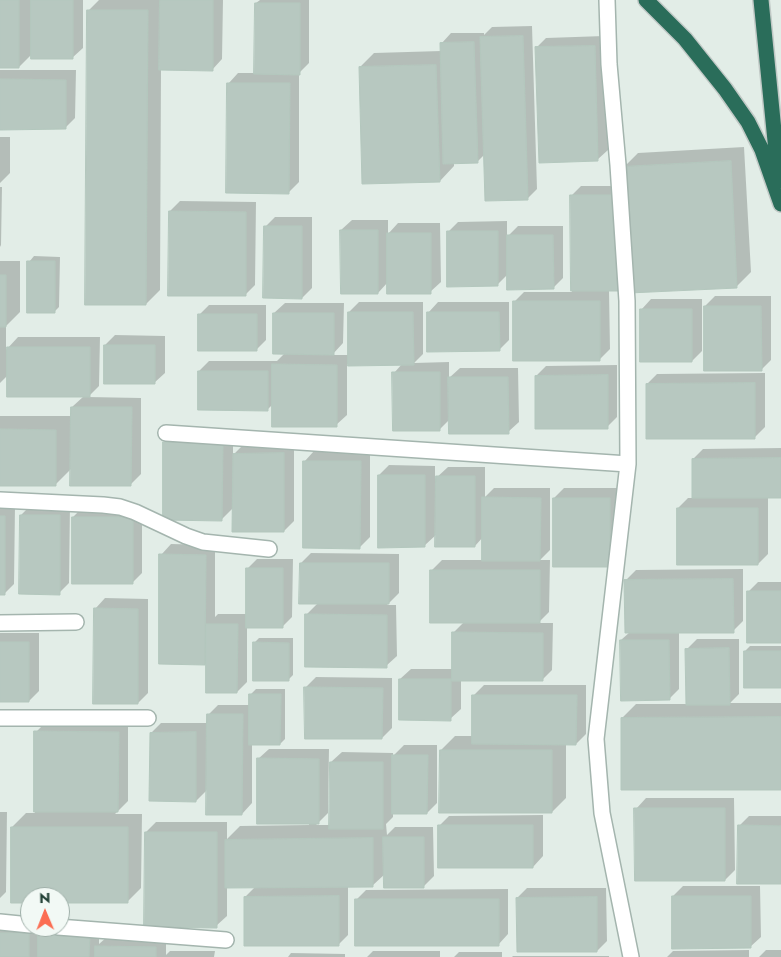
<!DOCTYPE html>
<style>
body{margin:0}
#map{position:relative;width:781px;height:957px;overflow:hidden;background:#e2ede7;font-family:Jost,sans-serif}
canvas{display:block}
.north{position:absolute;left:20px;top:887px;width:50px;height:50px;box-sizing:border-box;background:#f2f9f5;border:1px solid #9eafa8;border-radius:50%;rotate:359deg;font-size:14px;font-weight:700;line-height:20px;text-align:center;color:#203f34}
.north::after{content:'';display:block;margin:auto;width:18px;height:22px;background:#fb6d52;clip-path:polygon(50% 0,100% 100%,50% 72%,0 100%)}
</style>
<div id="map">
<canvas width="781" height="957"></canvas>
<div class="north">N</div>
</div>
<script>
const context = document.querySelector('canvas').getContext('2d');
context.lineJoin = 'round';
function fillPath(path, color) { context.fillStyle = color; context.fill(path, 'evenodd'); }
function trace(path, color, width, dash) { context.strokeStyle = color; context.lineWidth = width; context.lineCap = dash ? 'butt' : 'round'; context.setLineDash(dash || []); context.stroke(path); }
fillPath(new Path2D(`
 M0,0H83V48L72,58L32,54L19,67H0Z
 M99,0H223L222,59L212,70L161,69L160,290L146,304L88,11Z
 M260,0H309V63L299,73V182L289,192L228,84L238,73H256V3Z
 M532,26L537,189L527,199L485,154L478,161L454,162V166L440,181L360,67L374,53L441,51V44L451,33H484V35L492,27Z
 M604,36L608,150L597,160L536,48L546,38Z
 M0,70H76L75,118L65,128H0Z
 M0,137H10V173L0,183Z
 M744,147L751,272L737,286L630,292L629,278L618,290H609L610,349L600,359L514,302L524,292H572L571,196L581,186H625L624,167L638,153Z
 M0,187H2L1,245L0,247Z
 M180,201L256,202L255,285L245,295L170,211Z
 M275,217H312V288L302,298L265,227Z
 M352,220H388V234L398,223H440L441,282L430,292L388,282L378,293L341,230Z
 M507,221V237L518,226H563V278L553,288L508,274L497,285L448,232L458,222Z
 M34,256L60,257L59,307L54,312L29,262Z
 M0,261H20V312L6,326V350L18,337H100L99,386L88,397L141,398V474L130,485L72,468L55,485L0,484V416H72V407L84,396L8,375L0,383Z
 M715,296H771V360L761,370L705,306Z
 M651,299H702V351L692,361L641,310Z
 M359,302H423V354L414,363L449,362V378L460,368H518L519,422L508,432L450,419L439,430L394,373L402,364H347V415L336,425L273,404L268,409L199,371L209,361H277L285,353L274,313L285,303H344L343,343L332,355H349V312Z
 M438,302H509V340L499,350L428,313Z
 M209,305H266V340L256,350L199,315Z
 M115,335L165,336V373L154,383L105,345Z
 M617,365V417L607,427L536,376L546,366Z
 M765,373V427L755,437L647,384L657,374Z
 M174,432H233V455L244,444H294V521L284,531L233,508L222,519L164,442Z
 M781,448V496H768V554L758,564L678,508L688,498H693V459L703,449Z
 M314,451L370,452V537L360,547L304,462Z
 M389,465L435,466V479L448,467H485V497L494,488H550V550L540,560H550L549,612L538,623H553L552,670L542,680H461V709L450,719L400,679L411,669H453V633L464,622L432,570L442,560H483V537L475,546L437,534L424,546L379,475Z
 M564,488H619L609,566L554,498Z
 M31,505H70L69,583L59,593L21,515Z
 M0,506H15L14,584L4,594H0Z
 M83,507H142V573L132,583L73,517Z
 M171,544L215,545V617L218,614H247V569L257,559H293L292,617L282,627H247V682L237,692L208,661L205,664L161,555Z
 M311,553L399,554V593L387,605H396L397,656L386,666L306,615L318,603L301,563Z
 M743,569V621L733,631L679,632V689L669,699L621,640L630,632L626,580L636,570Z
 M758,582H781V642L748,592Z
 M105,598L148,599V693L138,703L95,609Z
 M0,633H39V691L29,701H0Z
 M259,638H293V675L288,680L254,643Z
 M697,639H739V694L730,703H781V789L622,718L636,704H687V649Z
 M750,646H781V687L745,651Z
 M316,677L392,678V728L382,738L306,687Z
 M484,685H586V734L576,744H566V798L552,812L441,750L455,736H473L474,695Z
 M256,689H285V739L280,744H252V803L242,814L208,789L196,801L151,733L161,723H208V715L218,705H251V694Z
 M46,722H128V801L115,814H142L141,888L127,902H60V897H30V902L12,827L26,813H35L36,732Z
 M404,745H437V803L427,813H393V817L386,824L387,835L395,827H433L434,876L424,886L385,874L372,886H348V935L338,945L245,897L256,886L227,887V916L216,926L146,832L156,822H227V839L240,826L309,825V823L258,759L269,749H329L328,813L316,825H331V762L342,752L393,753V756Z
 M646,798H734L735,870L725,880L636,809Z
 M0,812H7L6,892L0,898Z
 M543,815V856L533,867L439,826L449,816Z
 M749,816H781V882L739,826Z
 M683,886H760L761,937L750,947L673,896Z
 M527,888H606L607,941L597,951L517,898Z
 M508,889V934L498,945L356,900L366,890Z
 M0,923L39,927V934L46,927H60L99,923V944L107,937H166V955L170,951H215L214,957H0Z
 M749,950V957H667L673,951Z
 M766,950H781V957H759Z
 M373,951H440V957H367Z
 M459,952H502V957H454Z
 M291,953L345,954V957H288Z
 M513,956H609V957H512Z`), '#0003');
const building = new Path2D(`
 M0,0H19V68H0Z
 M31,0H73V59H31Z
 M160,0H213V71L159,70Z
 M255,3H300V75L254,74Z
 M87,10H148L146,305H85Z
 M523,36L528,200L485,201L480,37Z
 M474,42L478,163L443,164L440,43Z
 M595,46L598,161L539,163L535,47Z
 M436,65L440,182L362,184L359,67Z
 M0,79L66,80V129L0,130Z
 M227,83H290L289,194L226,193Z
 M731,161L737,288L629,293L623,167Z
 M570,195H618V291H571Z
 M169,211L246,212V296H168Z
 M264,226H302V299L263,298Z
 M340,230H378V294H341Z
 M447,231H498V286L447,287Z
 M387,233H431V294H387Z
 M507,235H553L554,289L507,290Z
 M27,261H55V313H27Z
 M0,275H6V327H0Z
 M513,301H600V361H513Z
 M704,306H761L762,371H704Z
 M640,309H692V362H640Z
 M348,312H413L414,365L348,366Z
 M427,312H499L500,351L427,352Z
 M273,313H334V355L273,354Z
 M198,314H257V351H198Z
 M104,345H155V384H104Z
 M7,347H90V397H7Z
 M272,364L337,365V427H272Z
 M198,371H268V411L198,410Z
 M392,372H440V431H393Z
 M608,375V429H535V376Z
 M448,377H508L509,434H449Z
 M755,383V439H646V384Z
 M71,407H132L131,486H70Z
 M0,429L56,430V486H0Z
 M163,442H223L222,521L163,520Z
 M284,453V532H232L233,454Z
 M781,458V498H692V459Z
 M303,461H361L360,549L303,548Z
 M378,475H425V547L378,548Z
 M436,476H475V547H435Z
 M482,497L541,498L540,561H482Z
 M553,498H610V567H553Z
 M677,508H758V565H677Z
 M20,515H60V595L19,594Z
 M0,516H5V595H0Z
 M72,517H133V584H72Z
 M159,554L206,555L205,665L159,664Z
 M300,563H389V604H299Z
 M246,568H283V628H246Z
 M430,570H540V623H430Z
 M733,579L734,633H625L624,580Z
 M747,591H781V643H747Z
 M94,608L138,609V704H93Z
 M305,614L387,615V668L305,667Z
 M206,624H238L237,693H206Z
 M452,632L543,633V681H452Z
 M620,640H669L670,700L621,701Z
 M0,642H29V702H0Z
 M253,642L289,643V681H253Z
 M729,648L730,705H686L685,649Z
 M744,651H781V688H744Z
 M399,679H451V721L399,720Z
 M304,687L383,688L382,739H305Z
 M249,694H281L280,745H249Z
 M472,695H577L576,745L472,744Z
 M207,714H243L242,815H206Z
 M781,717V790H621V718Z
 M34,731L119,732L118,812H34Z
 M196,732V802L149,801L150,733Z
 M440,750H552V813H439Z
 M392,755H428L427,814H392Z
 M257,758L319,759V824H257Z
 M330,762H383V829H329Z
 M634,808H725V881H635Z
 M438,825H533V868H438Z
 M738,825L781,826V884H737Z
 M11,827H128V903H60V897H30V903H11Z
 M145,832H217V928L144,927Z
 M383,837H424V888H384Z
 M373,838V887L225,888V840Z
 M339,896V946H244V897Z
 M672,896H751V948L672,949Z
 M597,897V952H517L516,898Z
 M355,899H499V946H355Z
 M0,933H29V957H0Z
 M38,933H90L89,957H38Z
 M95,946L156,947V957H95Z`);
fillPath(building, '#b7c8c0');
trace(building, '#b3c7bd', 1);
const minor = new Path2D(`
 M607,0L609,64L618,165L627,301L628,464L596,739L602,813L631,957
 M166,433L628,464
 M0,500L103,505L120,507L135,512L186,536L203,542L269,549
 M0,623L76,622
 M0,718H148
 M0,922L30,925
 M58,927L226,940`);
const motorway = new Path2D(`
 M646,0L685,39L725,89L748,122L762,150L781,204
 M761,0L779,181`);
trace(minor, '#a4b5ae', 18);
trace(motorway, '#c1c9c6', 18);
trace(minor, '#fff', 15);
trace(motorway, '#2a6d5a', 15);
</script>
